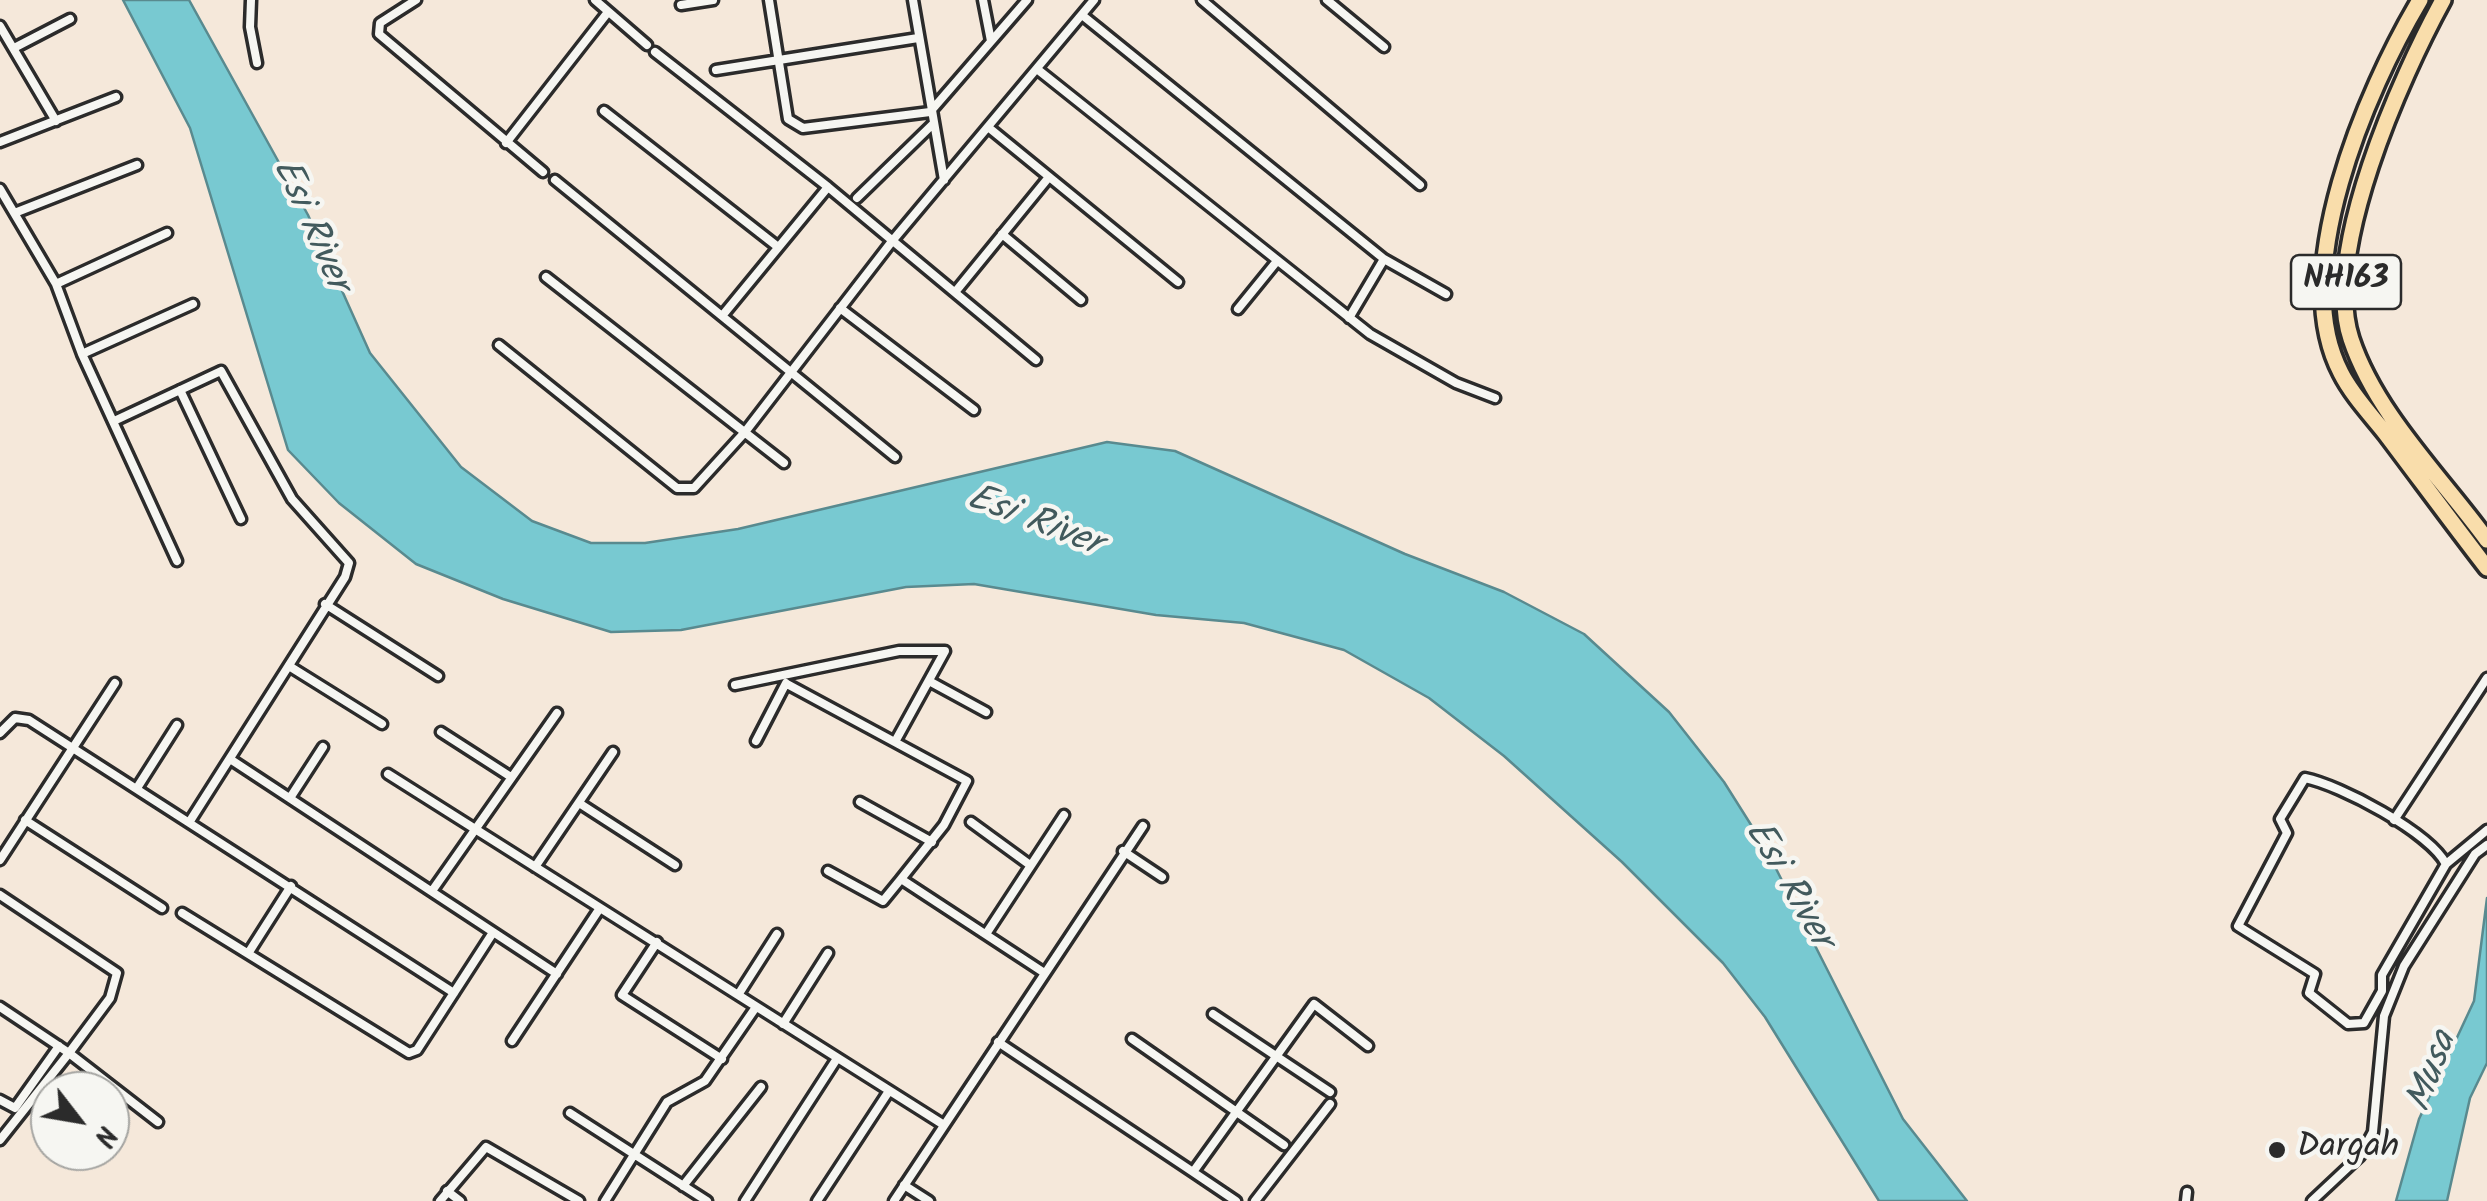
<!DOCTYPE html>
<style>
body{margin:0}
#map{position:relative;width:2487px;height:1201px;overflow:hidden;background:#f5e8da;font-family:Kalam,sans-serif}
canvas{display:block}
.north{position:absolute;left:30px;top:1071px;width:100px;height:100px;box-sizing:border-box;background:#f6f6f2;border:2px solid #a5a5a2;border-radius:50%;rotate:121deg;font-size:28px;font-weight:700;line-height:40px;text-align:center;color:#2b2b2b}
.north::after{content:'';display:block;margin:auto;width:35px;height:45px;background:#2b2b2b;clip-path:polygon(50% 0,100% 100%,50% 72%,0 100%)}
</style>
<div id="map">
<canvas width="2487" height="1201"></canvas>
<div class="north">N</div>
</div>
<script>
const context = document.querySelector('canvas').getContext('2d');
context.lineJoin = 'round';
function fillPath(path, color) { context.fillStyle = color; context.fill(path, 'evenodd'); }
function trace(path, color, width, dash) { context.strokeStyle = color; context.lineWidth = width; context.lineCap = dash ? 'butt' : 'round'; context.setLineDash(dash || []); context.stroke(path); }
function drawText(font, color, halo, rows, align = 'center') {
  context.font = font + ' Kalam,sans-serif'; context.lineWidth = 9; context.setLineDash([]); context.textBaseline = 'middle'; context.strokeStyle = halo; context.fillStyle = color; for (const [text, x, y, turn = 0] of rows) {
    context.save(); context.translate(x, y); context.rotate((+turn || 0) * Math.PI / 180); context.textAlign = isNaN(turn) ? turn : align; if (halo) context.strokeText(text, 0, 0); context.fillText(text, 0, 0); context.restore();
  }
}
const water = new Path2D(`
 M123,0H189L308,215L370,353L461,467L532,521L591,543H645L738,529L1107,442L1175,451L1405,554L1504,592L1584,634L1669,712L1724,782L1765,847L1903,1119L1967,1201H1879L1765,1017L1723,963L1622,862L1504,756L1429,698L1344,650L1244,623L1156,615L974,584L906,587L681,630L611,632L503,599L416,564L339,503L288,450L190,128Z
 M2487,898V1063L2470,1098L2447,1201H2396L2419,1119L2474,1001Z`);
fillPath(water, '#78c9d1');
trace(water, '#598a8f', 2.5);
const street = new Path2D(`
 M251,0L250,27L257,63
 M416,0L380,23L379,34L543,172
 M595,0L647,45
 M769,0L788,119L803,128L930,112L1027,0
 M913,0L944,180
 M983,0L991,41
 M1202,0L1420,185
 M1327,0L1384,47
 M681,5L713,0
 M1082,15L1384,259L1446,294
 M0,26L56,121
 M14,48L70,19
 M655,52L828,187L1036,360
 M1037,69L1370,334L1456,383L1495,398
 M716,70L918,38
 M604,111L778,247
 M988,127L1178,282
 M0,142L116,97
 M506,143L608,12
 M555,180L895,457
 M0,189L56,284L82,354L177,561
 M857,198L933,124
 M17,212L137,165
 M1002,234L1081,300
 M546,277L784,463
 M56,284L167,233
 M956,291L1049,177
 M840,308L974,410
 M1238,309L1277,261
 M722,316L828,187
 M1349,318L1384,259
 M499,345L677,488H694L745,432L893,240L1094,0
 M82,354L193,304
 M180,390L241,519
 M114,421L221,371L292,499L349,563L345,577L190,821
 M325,604L438,676
 M289,666L382,724
 M929,681L986,712
 M787,684L967,781L944,825L901,879L1043,972
 M735,685L899,651H945L896,740
 M441,732L511,777
 M0,733L15,718L29,720L454,993
 M756,741L786,683
 M230,759L557,974
 M388,774L944,1125
 M137,788L177,725
 M290,798L323,747
 M860,802L932,842
 M579,803L675,865
 M25,820L162,908
 M2394,820L2487,678
 M971,822L1030,865
 M1123,851L1162,877
 M0,860L115,683
 M2446,864L2382,975V991L2364,1023L2348,1024L2309,993L2315,974L2238,926L2287,833L2280,819L2305,778C2340,785 2429,832 2446,864L2487,830
 M535,867L613,752
 M828,871L883,901L901,879
 M432,891L557,713
 M0,895L117,973L110,998L69,1053L158,1122
 M182,913L409,1053L417,1050L492,934
 M986,934L1064,815
 M657,942L622,995L722,1059
 M249,952L291,886
 M738,995L777,934
 M0,1007L69,1053L0,1140
 M1213,1014L1330,1092
 M783,1024L828,953
 M1132,1039L1284,1145
 M512,1041L600,908
 M998,1042L1193,1172L1314,1004L1368,1046
 M0,1100L15,1108L59,1046
 M570,1113L707,1201
 M1193,1172L1236,1201
 M904,1185L929,1201
 M683,1186L761,1087
 M447,1191L460,1201
 M440,1201L486,1147L579,1201
 M605,1201L667,1102L705,1081L756,1007
 M745,1201L836,1060
 M817,1201L889,1091
 M894,1201L1143,826
 M1255,1201L1330,1104
 M2186,1201L2187,1192
 M2312,1201L2360,1156L2373,1132L2384,1016L2404,966L2475,854L2487,845`);
const highway = new Path2D(`
 M2420,0C2366,91 2288,272 2341,373C2352,395 2371,415 2386,434C2420,479 2453,524 2487,568
 M2443,0C2401,77 2322,252 2351,339C2376,414 2441,477 2487,540`);
trace(street, '#2b2b2b', 15);
trace(highway, '#2b2b2b', 22);
trace(street, '#f6f6f2', 8);
trace(highway, '#f9ddab', 15);
for (const [x, y, r, color] of [
 [2277,1150,10,"#2b2b2b"]
]) { const dot = new Path2D(); dot.arc(x, y, r, 0, 2 * Math.PI); context.fillStyle = color; context.fill(dot); trace(dot, '#f6f6f2', 4); }
for (const [x, y, w] of [
 [2346,282,110]
]) { const box = new Path2D(); box.roundRect(x - w / 2, y - 27, w, 54, 8); context.fillStyle = '#f6f6f2'; context.fill(box); trace(box, '#2b2b2b', 2.5); }
drawText('bold 32px', '#2b2b2b', null, [
 ["NH163",2346,282]
]);
drawText('35px', '#2b2b2b', '#f6f6f2', [
 ["Dargah",2297,1150]
], 'left');
drawText('italic 38px', '#425a5d', '#f6f6f2', [
 ["Esi River",308,226,66],
 ["Esi River",1033,524,21],
 ["Esi River",1786,886,60],
 ["Musa",2435,1073,-70]
]);
</script>
